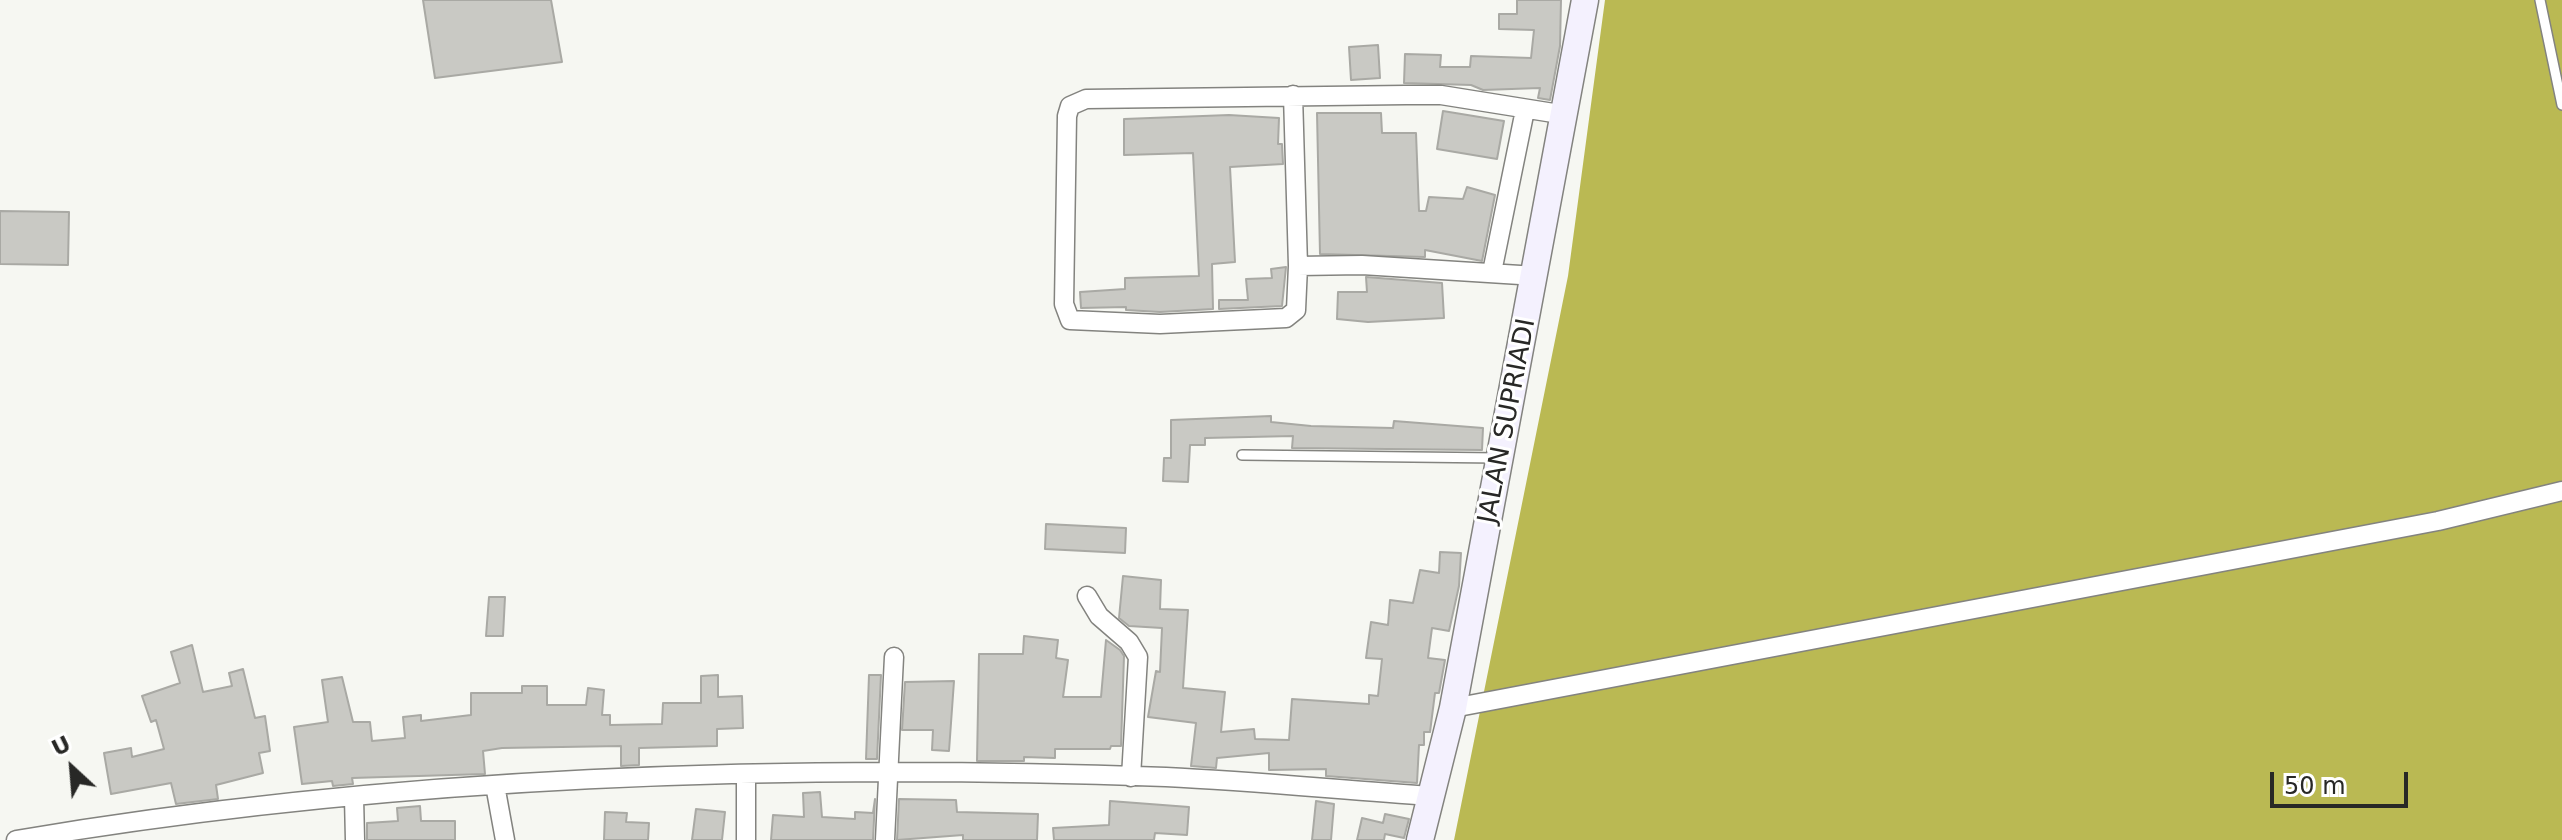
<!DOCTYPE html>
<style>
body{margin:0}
#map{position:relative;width:2562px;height:840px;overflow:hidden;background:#f6f7f2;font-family:"DejaVu Sans",sans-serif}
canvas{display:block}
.north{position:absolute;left:32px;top:728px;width:80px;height:80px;-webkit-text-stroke:6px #fff;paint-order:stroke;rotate:334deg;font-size:22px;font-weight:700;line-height:32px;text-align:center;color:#282826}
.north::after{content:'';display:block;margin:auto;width:28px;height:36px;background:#282826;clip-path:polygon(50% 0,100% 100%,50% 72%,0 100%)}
.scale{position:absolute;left:2270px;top:772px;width:138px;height:36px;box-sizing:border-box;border:4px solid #282826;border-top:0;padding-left:10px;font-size:24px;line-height:28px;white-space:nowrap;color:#282826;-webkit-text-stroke:6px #fff;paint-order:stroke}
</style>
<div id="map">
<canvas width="2562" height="840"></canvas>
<div class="north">U</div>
<div class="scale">50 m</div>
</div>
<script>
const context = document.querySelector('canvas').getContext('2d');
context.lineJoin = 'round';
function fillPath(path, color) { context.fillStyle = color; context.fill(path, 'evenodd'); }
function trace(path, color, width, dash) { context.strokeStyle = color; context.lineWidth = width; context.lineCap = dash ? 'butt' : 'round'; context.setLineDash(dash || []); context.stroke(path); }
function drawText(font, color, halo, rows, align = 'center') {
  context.font = font + ' "DejaVu Sans",sans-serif'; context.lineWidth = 6; context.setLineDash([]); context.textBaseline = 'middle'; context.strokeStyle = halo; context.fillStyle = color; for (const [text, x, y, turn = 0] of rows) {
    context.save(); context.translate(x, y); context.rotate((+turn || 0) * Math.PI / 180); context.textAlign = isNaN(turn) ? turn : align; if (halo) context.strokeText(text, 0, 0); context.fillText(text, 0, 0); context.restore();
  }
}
fillPath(new Path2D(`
 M1605,0H2562V840H1454L1568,276Z`), '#bab953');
const building = new Path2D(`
 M423,0H551L562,62L435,78Z
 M1517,0H1561L1560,46L1550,100L1538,98L1540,88L1483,90L1471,85L1404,83L1405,54L1441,55L1440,67H1470L1471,56L1531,58L1534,30L1499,29V14H1517Z
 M1378,45L1380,78L1351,80L1349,47Z
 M1443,111L1504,121L1497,159L1437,149Z
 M1317,113H1381L1382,133H1416L1419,211H1426L1429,197L1463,199L1467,187L1495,195L1482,261L1425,250V257L1320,254Z
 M1229,115L1279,118L1278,144H1282L1283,164L1230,167L1235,262L1212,264L1213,309L1160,312L1126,310V307L1081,308L1080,292L1125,289V278L1199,276L1193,153L1124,155V119Z
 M0,211L69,212L68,265L0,264Z
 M1286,267L1282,306L1219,309V300H1248L1246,279L1272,278L1271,269Z
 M1366,277L1442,283L1444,318L1368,322L1337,319L1338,292H1367Z
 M1271,416V422L1311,426L1393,428L1394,421L1483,428L1482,450L1292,448L1293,436L1205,438V445H1190L1188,482L1163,481L1164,458H1171V420Z
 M1046,524L1126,528L1125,553L1045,549Z
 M1440,552L1461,553L1459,586L1449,631L1432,628L1428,658L1445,660L1439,693H1435L1430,732H1424V745H1419L1417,783L1326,776V769L1269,770V753L1217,758L1216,768L1191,766L1196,723L1148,717L1156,671L1160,672L1162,628L1129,626L1119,618L1123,576L1161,580L1160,609L1188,610L1183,688L1225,692L1221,732L1254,729L1255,739L1289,740L1292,699L1369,704V695L1378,696L1382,659L1366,658L1371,622L1388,625L1390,600L1413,603L1420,570L1439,573Z
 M489,597H505L503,636H486Z
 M1024,636L1058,640L1056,658L1068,660L1063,697H1101L1106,640L1120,650L1124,656L1121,746H1111L1110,749H1055V758L1024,757V761H977L979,654H1023Z
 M192,645L203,692L232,686L229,673L243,669L255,718L265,716L270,751L259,753L263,773L216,785L218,799L176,804L171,783L111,794L104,753L131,748L132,757L164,749L156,720L151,722L142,696L180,683L171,652Z
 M718,675V697L742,696L743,728L717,729V746L639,748V765L621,766V746L502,748L483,751L485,774L352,778L353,784L333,786L332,781L302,784L294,727L328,722L322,680L342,677L353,722H370L372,741L405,738L403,717L421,715V721L471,715V693H522V686H547V705H586L588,688L604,690L602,715H610V725L662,724L663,703H701V676Z
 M869,675H881L877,759H866Z
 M954,681L949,751L932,750L933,730H902L905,682Z
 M820,792L822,817L855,819V812L873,813L875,799L873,840H771L773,815L804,817L803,793Z
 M899,799L956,800L957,812L1038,814L1037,840H963V835L897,840Z
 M1110,801L1189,807L1187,835L1155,833L1154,840H1054L1053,828L1109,825Z
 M1316,801L1334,804L1331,840H1312Z
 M420,806L421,821H455V840H367V823L398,821L397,808Z
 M696,809L725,812L722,840H692Z
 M605,812L627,813L626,822L649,823L648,840H604Z
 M1385,814L1409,819L1404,838L1385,834L1384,840H1357L1362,818L1383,823Z`);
fillPath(building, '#c9c9c4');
trace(building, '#a9a9a4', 2);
const service = new Path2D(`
 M2540,0L2562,105
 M1242,455L1498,458`);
const minor = new Path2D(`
 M1293,95L1298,266L1362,265L1536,276
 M1298,266L1296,310L1286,318L1160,324L1070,320L1064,304L1067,116L1070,106L1086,99L1406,95H1441L1566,115
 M1492,272L1525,110
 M1087,596L1099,616L1129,642L1138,657L1131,777
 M1453,708L2438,521L2562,491
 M746,774V840
 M495,785L505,840
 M354,797L355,840
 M16,840C394,776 782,763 1166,777C1253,781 1341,790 1429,796
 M885,840L894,657`);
const secondary = new Path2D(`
 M1420,840L1453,708L1585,0`);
trace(service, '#83837f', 12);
trace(minor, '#83837f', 21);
trace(secondary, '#83837f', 29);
trace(service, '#fff', 9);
trace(minor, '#fff', 18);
trace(secondary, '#f4f1fe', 26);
drawText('26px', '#282826', '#fff', [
 ["JALAN SUPRIADI",1508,421,-79]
]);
</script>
